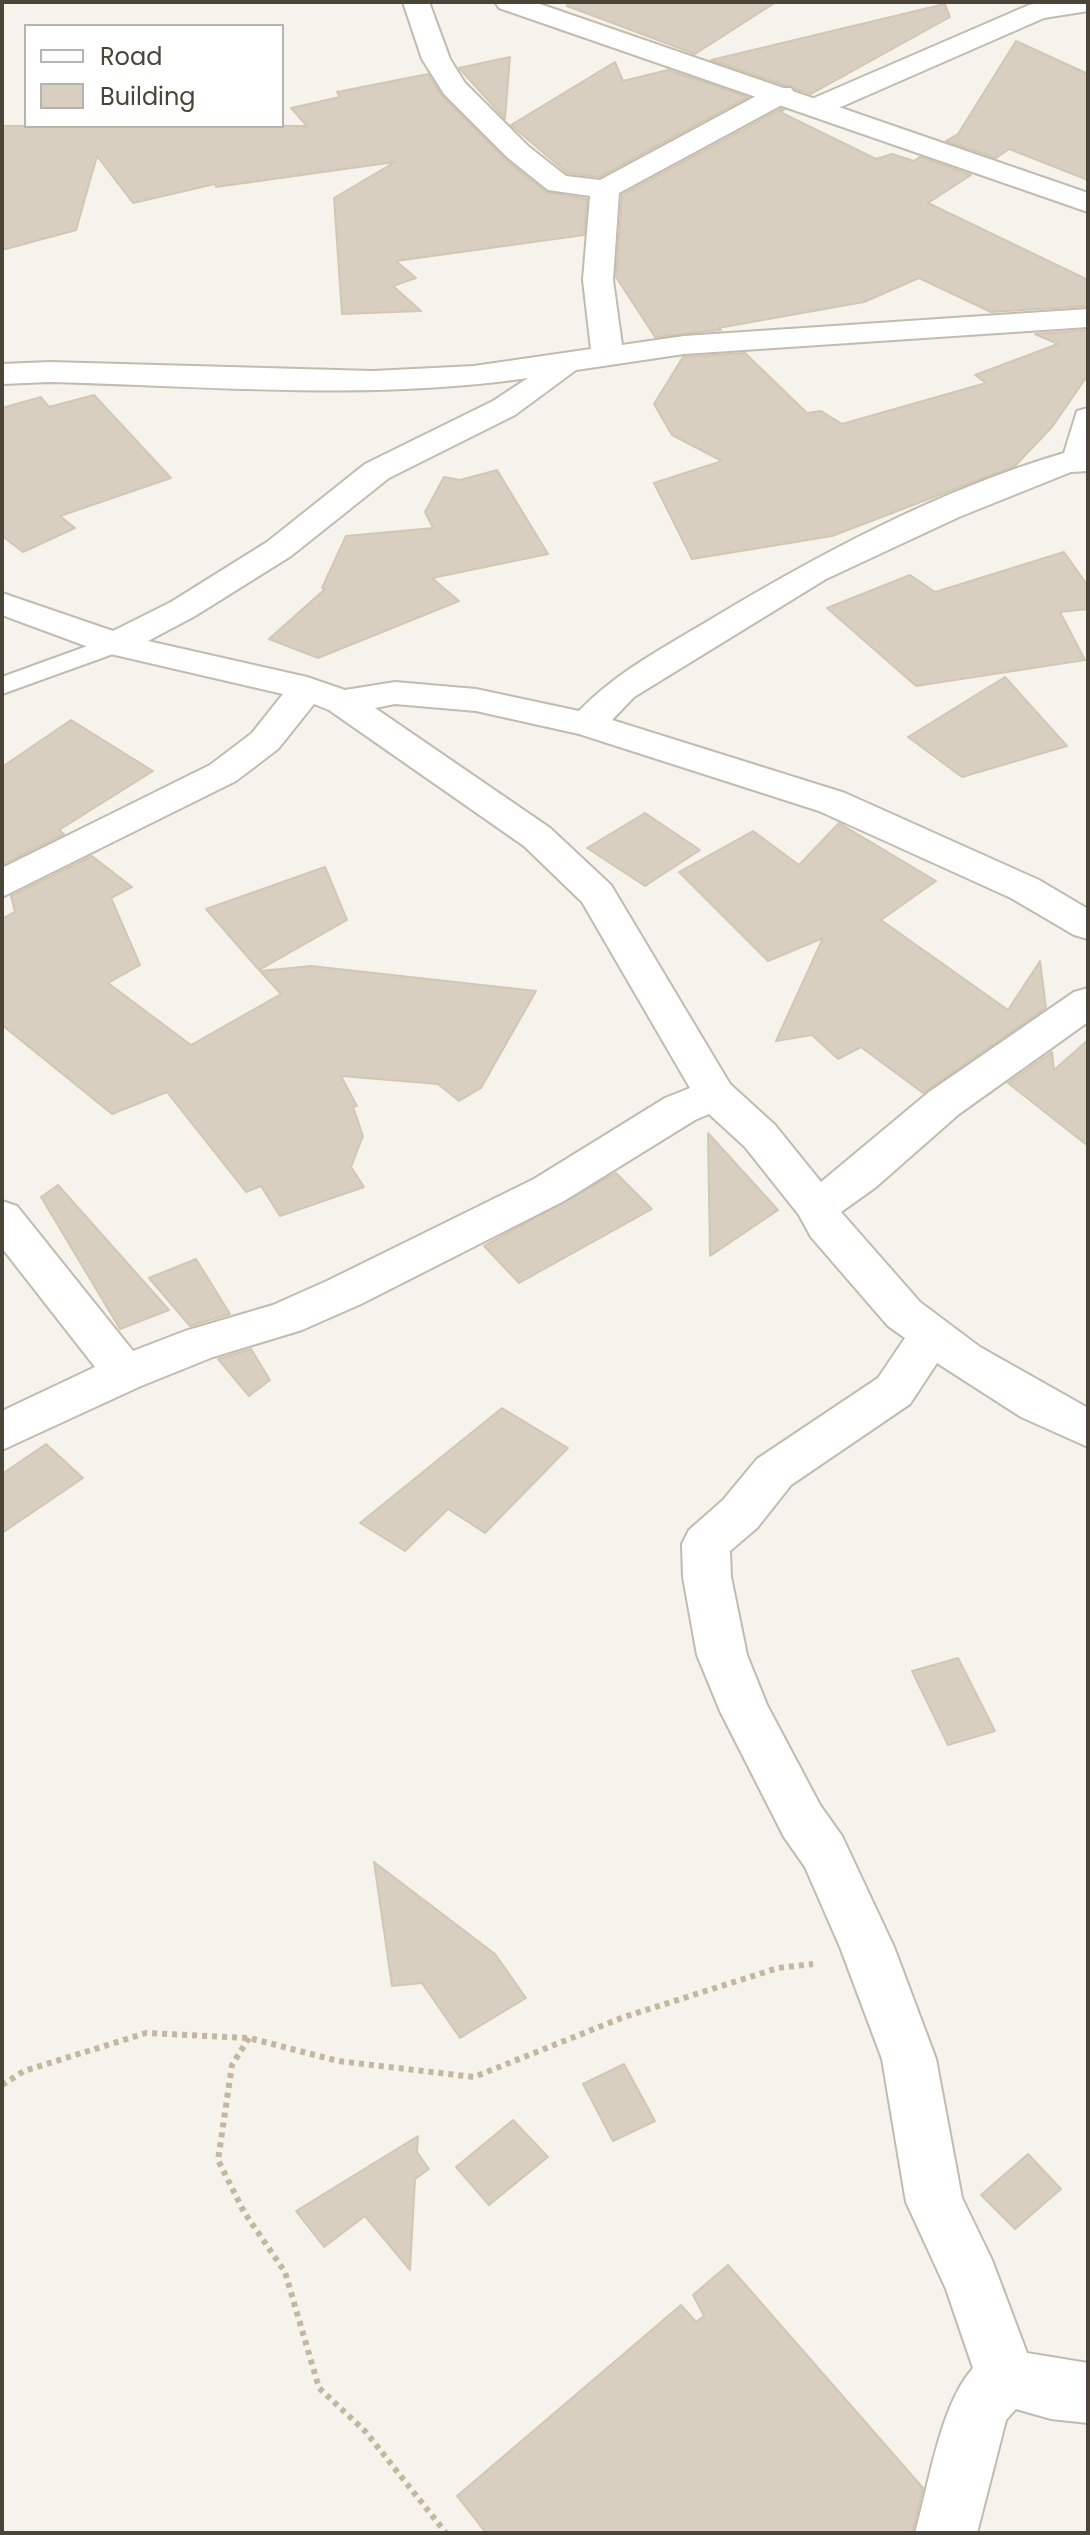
<!DOCTYPE html>
<style>
body{margin:0}
#map{position:relative;width:1090px;height:2535px;overflow:hidden;background:#f6f3ec;font-family:Poppins,sans-serif}
canvas{display:block}
.frame{position:absolute;inset:0;border:4px solid #4b4439;pointer-events:none}
.legend{position:absolute;left:24px;top:24px;width:260px;height:104px;box-sizing:border-box;background:#fff;border:2px solid #b7b4b0;margin:0;padding:10px 14px;list-style:none;font-size:24px;color:#4b4439}
.legend li{display:flex;align-items:center;gap:16px;height:40px}
.legend b{width:40px;border:2px solid #b7b4b0}
</style>
<div id="map">
<canvas width="1090" height="2535"></canvas>
<div class="frame"></div>
<ul class="legend">
<li><b style="height:10px;background:#fff"></b>Road</li>
<li><b style="height:22px;background:#d8cfc1"></b>Building</li>
</ul>
</div>
<script>
const context = document.querySelector('canvas').getContext('2d');
context.lineJoin = 'round';
function fillPath(path, color) { context.fillStyle = color; context.fill(path, 'evenodd'); }
function trace(path, color, width, dash) { context.strokeStyle = color; context.lineWidth = width; context.lineCap = dash ? 'butt' : 'round'; context.setLineDash(dash || []); context.stroke(path); }
const building = new Path2D(`
 M568,2H776L695,54L567,6Z
 M945,4L950,17L811,94L711,60Z
 M1016,41L1088,74V180L1009,149L996,158L946,141L958,134Z
 M510,57L505,119L459,68Z
 M615,62L623,81L668,70L748,97L599,177L567,173L511,125Z
 M428,74L442,96L506,160L546,192L587,199L584,235L396,261L416,278L393,286L421,311L342,314L334,198L395,162L216,187L215,184L133,203L97,156L76,230L2,250V126H307L291,108L340,97L337,92Z
 M781,109L784,110L780,112L876,159L892,154L914,161L920,157L971,175L928,203L1088,280V306L991,312L919,278L864,302L718,328L721,330L655,337L616,277L622,195Z
 M1088,330V375L1052,427L1015,466L832,536L692,559L654,483L722,461L672,435L654,404L683,357L745,353L807,413L821,411L842,424L986,383L975,375L1058,344L1035,334Z
 M94,395L171,478L60,516L75,528L23,552L2,536V408L41,397L49,407Z
 M497,470L548,554L432,578L459,601L318,658L269,639L325,589L322,588L346,536L433,528L425,512L444,477L460,480Z
 M1064,552L1088,586V609L1060,612L1085,660L916,686L827,608L910,575L935,592Z
 M1005,677L1067,746L962,777L908,737Z
 M71,720L153,771L59,830L64,834L2,865V767Z
 M645,813L700,850L645,886L587,848Z
 M839,823L936,881L881,920L1008,1010L1040,961L1046,1008L923,1093L861,1047L838,1059L812,1035L776,1041L823,938L768,961L679,872L753,831L799,865Z
 M92,856L132,887L111,898L140,965L108,983L191,1045L281,994L260,971L311,966L536,991L481,1088L459,1101L438,1084L341,1076L357,1106L353,1107L363,1136L351,1167L364,1187L280,1216L261,1186L246,1192L167,1092L112,1114L2,1025V919L15,912L11,896Z
 M325,867L347,920L259,970L206,909Z
 M1088,1040V1146L1008,1083L1052,1052L1054,1070Z
 M708,1133L778,1210L710,1256Z
 M616,1173L652,1209L519,1283L484,1246Z
 M58,1185L169,1310L120,1329L41,1197Z
 M196,1259L230,1314L190,1326L149,1278Z
 M251,1349L270,1380L249,1396L218,1359Z
 M502,1408L568,1448L485,1533L448,1509L405,1551L360,1523Z
 M46,1444L83,1478L2,1533V1474Z
 M958,1658L995,1731L948,1745L912,1671Z
 M374,1862L495,1954L526,1998L460,2038L422,1983L392,1986Z
 M624,2064L655,2121L613,2141L583,2084Z
 M513,2120L548,2157L489,2205L456,2167Z
 M418,2136L417,2152L429,2169L415,2179L410,2270L365,2216L324,2247L296,2211Z
 M1028,2154L1061,2189L1015,2229L981,2195Z
 M728,2265L923,2488L913,2530L909,2533H486L457,2496L681,2305L696,2322L704,2316L693,2295Z`);
fillPath(building, '#d8cfc1');
trace(building, '#d3c7b4', 2);
const service = new Path2D(`
 M115,636L124,638L128,644L124,650L2,694V677Z`);
const minor = new Path2D(`
 M403,2H429L450,59L465,83L528,146L566,176L600,180L771,88H791L795,94L791,100L619,193L613,280L622,345L684,336L1088,309V327L684,354L576,370L515,415L389,478L291,556L195,616L148,641L307,677L345,690L395,682L476,689L579,711C617,672 661,649 708,621C819,554 939,490 1064,453L1077,411L1088,408V471L1071,472L959,517L826,579L634,697L612,720L845,793L1039,880L1088,909V939L1074,935L1011,898L819,811L579,734L476,711L395,704L375,708L550,828L611,885L730,1084L775,1125L821,1182L929,1092L1074,992L1088,988V1022L959,1114L876,1187L841,1212L920,1302L980,1347L1088,1408V1447L1021,1417L937,1363L910,1404L791,1485L757,1528L730,1551L731,1577L747,1655L767,1705L820,1805L842,1836L894,1947L936,2059L962,2198L992,2260L1027,2353L1088,2363V2423L1051,2419L1016,2409L1006,2420L977,2533H915C929,2484 940,2405 973,2368L946,2289L906,2202L882,2059L840,1947L805,1867L784,1837L720,1711L697,1655L683,1577L682,1544L689,1530L723,1500L757,1459L878,1378L905,1338L888,1326L811,1237L799,1215L745,1147L709,1114L695,1120L564,1201L361,1304L302,1330L213,1357L141,1386L2,1450V1411L95,1367L2,1248V1201L17,1206L133,1351L185,1331L273,1305L329,1280L534,1179L665,1098L690,1088L582,902L524,846L329,710L314,704L278,749L236,781L2,897V868L210,765L252,733L283,694L102,652L2,615V593L113,631L171,602L267,542L365,464L493,401L528,378C370,401 208,386 50,382L2,384V364L50,362L373,371L474,366L591,349L583,280L590,196L548,190L508,158L444,94L422,59Z
 M1044,2H1088V11L1044,18L827,113H807L803,107L807,101L1029,5Z`);
const tertiary = new Path2D(`
 M495,2H534L1088,193V212L499,8Z`);
trace(service, '#c2bbae', 4);
trace(minor, '#c2bbae', 4);
trace(tertiary, '#c2bbae', 4);
trace(new Path2D(`
 M249,2038L232,2065L218,2160L244,2212L285,2272L319,2388L365,2431L446,2533
 M2,2085L24,2071L146,2033L249,2038L338,2061L474,2077L624,2017L778,1968L813,1964`), '#c4b79f', 6, [5, 5]);
fillPath(service, '#fff');
fillPath(minor, '#fff');
fillPath(tertiary, '#fff');
</script>
